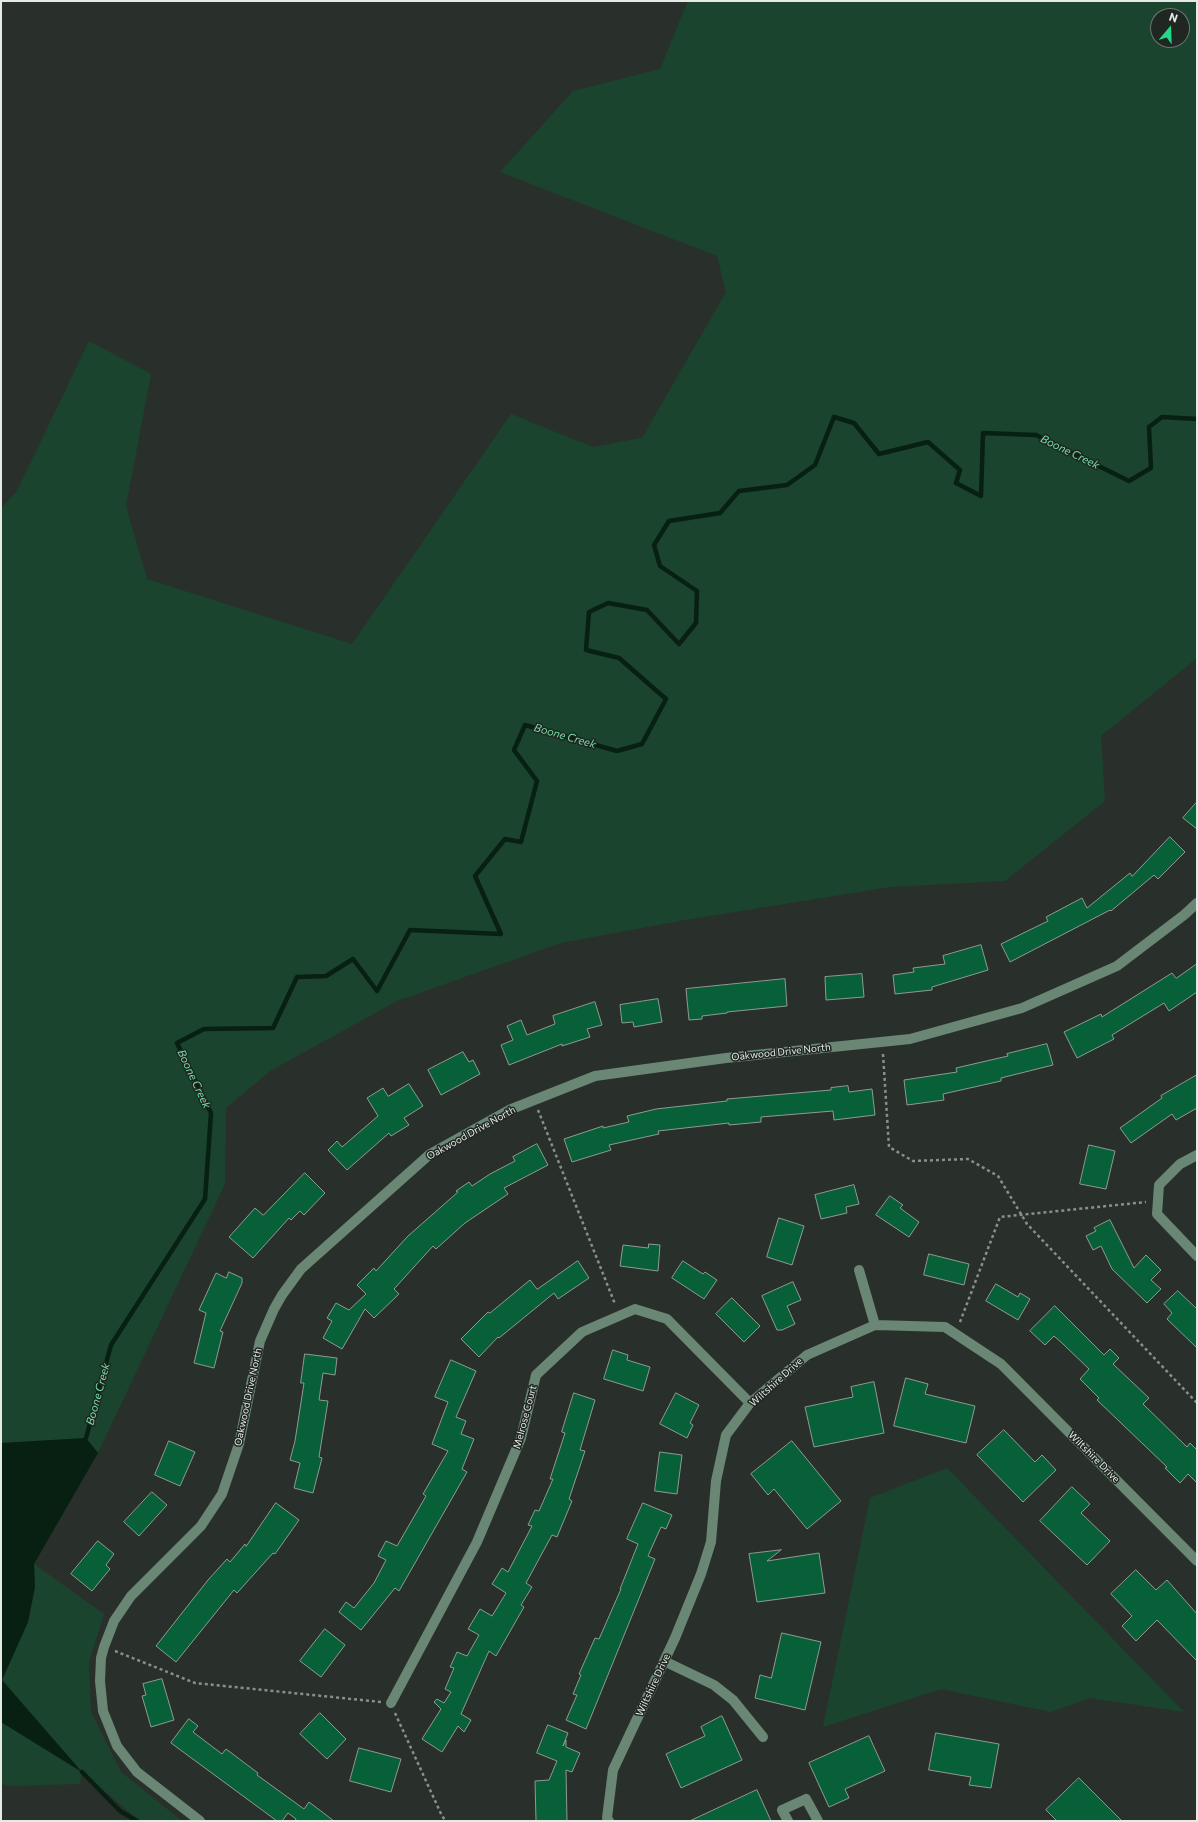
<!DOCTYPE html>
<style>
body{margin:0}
#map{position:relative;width:1198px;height:1822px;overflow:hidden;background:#29302c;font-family:Commissioner,sans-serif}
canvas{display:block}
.frame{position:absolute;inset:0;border:2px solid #e6eae7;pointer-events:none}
.north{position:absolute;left:1150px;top:8px;width:40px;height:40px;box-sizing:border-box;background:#202722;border:1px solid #6f7571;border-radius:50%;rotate:19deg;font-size:11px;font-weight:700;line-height:16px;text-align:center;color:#e6eae7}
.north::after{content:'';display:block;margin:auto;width:14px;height:18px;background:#23d886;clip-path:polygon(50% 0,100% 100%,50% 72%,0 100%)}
</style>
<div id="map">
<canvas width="1198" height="1822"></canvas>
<div class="frame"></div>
<div class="north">N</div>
</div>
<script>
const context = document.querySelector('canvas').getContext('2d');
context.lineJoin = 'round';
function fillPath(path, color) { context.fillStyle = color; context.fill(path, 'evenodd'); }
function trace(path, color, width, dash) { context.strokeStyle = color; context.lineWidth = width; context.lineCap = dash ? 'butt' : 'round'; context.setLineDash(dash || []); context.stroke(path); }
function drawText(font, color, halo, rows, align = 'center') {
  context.font = font + ' Commissioner,sans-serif'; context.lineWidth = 3; context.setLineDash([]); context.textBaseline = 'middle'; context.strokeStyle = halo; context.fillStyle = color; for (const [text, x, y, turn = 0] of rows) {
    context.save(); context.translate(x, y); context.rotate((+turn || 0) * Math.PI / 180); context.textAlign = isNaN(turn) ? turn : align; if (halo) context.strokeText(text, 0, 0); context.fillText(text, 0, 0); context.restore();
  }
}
fillPath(new Path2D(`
 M688,1H1197V658L1101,736L1105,801L1005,881L890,887L685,920L561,943L397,1001L270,1071L226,1108L225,1184L98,1453L86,1438L1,1443V508L17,491L89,341L151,374L126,506L147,579L352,644L511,414L593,447L642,438L726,292L717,256L500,172L573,91L660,69ZM1158,16H1182V40H1158Z
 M947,1468L1184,1712L1089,1698L1051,1712L941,1689L823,1727L870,1498Z
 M34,1564L104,1614L89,1662L91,1712L121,1772L182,1821H140L82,1772L80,1784L12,1786L1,1784V1722L80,1771L2,1680L28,1622L35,1587Z`), '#1a442d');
fillPath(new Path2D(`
 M86,1438L98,1453L34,1564L35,1587L28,1622L2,1680L82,1772L1,1722V1443Z`), '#072012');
trace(new Path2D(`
 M83,1442L86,1438L111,1345L205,1199L211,1113L177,1043L204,1029L273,1028L297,977L326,976L353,959L377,991L410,930L501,934L475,876L505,839L521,842L537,781L514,750L525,725L617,751L642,744L666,699L619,658L586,650L589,612L608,603L647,610L679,644L696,623L697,591L660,566L654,545L669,521L720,513L739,491L787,485L815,465L834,417L854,423L879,454L928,442L960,470L956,483L981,496L983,433L1036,435L1129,481L1151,468L1149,427L1162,417L1197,419
 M82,1772L120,1811L137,1821`), '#072012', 4.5);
const building = new Path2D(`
 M1197,802V829L1183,818Z
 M1170,837L1185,852L1158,879L1154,875L1111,911L1110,910L1010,962L1001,944L1048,921L1046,917L1082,898L1087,908L1130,873L1132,876Z
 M981,945L988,970L932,987V990L895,994L893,975L914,972L913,968L945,964L943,956Z
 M1197,964V992L1169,1011L1164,1003L1112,1035L1114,1039L1077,1058L1064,1032L1101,1014L1102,1017L1172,973L1176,978Z
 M862,974L864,997L826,1000L825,977Z
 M785,979L787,1006L727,1012V1013L702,1016V1019L689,1020L686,989Z
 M658,999L662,1022L634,1027L633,1022L622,1023L620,1005Z
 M595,1002L602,1025L587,1029L590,1037L562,1046V1044L509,1065L501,1045L513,1040L507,1026L521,1020L527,1035L555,1024L553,1016Z
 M1047,1044L1053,1065L1001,1078V1081L943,1094L944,1100L907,1105L904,1080L957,1072L956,1068L1008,1056L1007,1054Z
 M463,1052L469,1062L473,1060L480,1074L441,1095L428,1070Z
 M1197,1075V1108L1176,1120L1172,1114L1131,1143L1120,1128L1162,1098L1161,1096Z
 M409,1084L423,1106L404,1118L409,1125L391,1136L389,1133L347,1170L328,1150L337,1141L342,1147L378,1116L367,1098L383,1088L388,1096Z
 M848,1086L849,1092L872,1089L875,1115L834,1120L833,1111L761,1117V1122L729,1125V1123L658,1131L659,1134L609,1145L611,1150L572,1162L564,1139L603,1126V1128L629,1122L627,1116L656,1109L727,1101V1099L831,1090V1088Z
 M537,1144L548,1165L504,1188L508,1194L465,1223L436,1249L433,1246L394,1289L399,1294L374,1318L365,1309L342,1349L323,1338L332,1321L327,1318L336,1303L349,1310L366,1294L357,1285L374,1268L376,1271L408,1236L458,1192L456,1191L469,1182L472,1186L490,1174L515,1161L513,1157Z
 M1089,1145L1115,1151L1106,1189L1080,1184Z
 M305,1173L325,1193L304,1215L300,1211L291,1220L289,1218L253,1258L229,1237L255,1208L263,1215Z
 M854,1185L859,1204L846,1207L847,1213L821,1219L815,1195Z
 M890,1196L903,1205L900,1208L919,1222L909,1237L876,1215Z
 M779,1218L804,1226L792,1265L767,1257Z
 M1110,1220L1134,1268L1146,1255L1161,1270L1151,1280L1161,1289L1147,1303L1112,1269L1101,1246L1093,1250L1086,1236L1096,1231L1094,1228Z
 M649,1244L660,1245L658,1271L620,1266L623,1245L648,1248Z
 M929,1254L969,1264L964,1285L924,1275Z
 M578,1261L589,1278L558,1299L554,1293L499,1338L498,1337L479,1357L461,1339L488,1312L490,1313L530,1280L537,1289Z
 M683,1261L703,1274L705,1272L717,1280L704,1299L672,1278Z
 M229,1272L242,1278V1283L220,1331L223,1332L214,1368L194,1363L206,1313L199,1310L216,1273L226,1278Z
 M793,1282L801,1300L787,1306L795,1324L782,1330H777L762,1296Z
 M996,1284L1018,1297L1020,1293L1030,1299L1018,1320L986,1301Z
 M1178,1291L1197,1309V1348L1167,1319L1172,1313L1164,1304Z
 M732,1298L760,1326L744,1342L716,1314Z
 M1055,1306L1104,1355L1110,1349L1119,1358L1113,1364L1149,1398L1143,1404L1187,1447L1190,1443L1197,1450V1483L1188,1474L1180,1483L1165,1468L1167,1467L1097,1400L1099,1398L1080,1379L1089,1369L1063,1344L1054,1336L1045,1345L1030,1331Z
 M613,1350L628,1355L627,1360L650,1367L643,1391L604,1379Z
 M305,1354L337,1358L335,1375L323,1373L319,1400L328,1401L319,1457L322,1458L313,1493L294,1488L300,1463L290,1460L295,1441L304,1383H301Z
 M451,1360L476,1371L456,1417L466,1421L461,1434L474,1439L462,1469L467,1472L399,1591L395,1588L361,1630L339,1612L346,1602L354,1608L374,1583L386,1560L378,1556L386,1541L397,1546L426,1496L423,1494L448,1451L432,1444L448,1402L435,1397Z
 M906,1378L928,1384L925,1394L975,1406L966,1443L894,1426Z
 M874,1382L884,1433L814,1447L805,1407L853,1397L851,1387Z
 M574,1393L595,1400L580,1450L585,1451L569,1499L572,1501L557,1537L552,1535L526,1583L532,1587L521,1605L524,1607L496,1656L489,1651L461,1714L471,1720L464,1732L458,1726L442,1752L422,1739L441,1709L434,1702L437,1699L444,1703L451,1692L445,1689L454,1668L450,1667L457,1652L467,1656L479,1635L468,1629L480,1609L492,1616L506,1593L492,1584L502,1568L508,1572L532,1526L528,1525L535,1510L539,1511L553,1479H550L565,1433L562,1432Z
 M676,1393L699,1405L690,1423L693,1425L687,1438L660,1424Z
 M1004,1430L1035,1462L1042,1455L1056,1470L1023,1502L977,1455Z
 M169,1441L195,1452L180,1486L155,1475Z
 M792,1441L841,1501L807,1529L774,1489L768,1495L751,1474Z
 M660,1452L682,1455L677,1494L655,1491Z
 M1072,1487L1090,1504L1081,1513L1110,1541L1087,1565L1040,1521Z
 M152,1492L167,1505L139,1536L124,1522Z
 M276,1503L299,1520L275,1554L273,1553L237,1593L234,1590L176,1662L156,1646L208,1580L227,1559L230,1562L245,1544L246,1546Z
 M643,1503L672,1515L666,1529L661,1527L648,1556L655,1559L586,1729L566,1720L577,1695L573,1694L581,1675L579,1674L595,1638L599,1639L621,1589H620L638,1544L627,1539Z
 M98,1541L114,1554L106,1565L110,1569L92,1591L71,1574Z
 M781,1550L767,1561L819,1553L825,1593L757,1602L749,1554Z
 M1136,1570L1156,1590L1167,1580L1197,1614V1661L1157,1620L1136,1641L1122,1626L1132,1616L1111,1594Z
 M325,1629L345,1645L321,1677L300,1661Z
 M782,1633L821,1642L805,1710L755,1698L760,1675L771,1678Z
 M162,1679L174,1720L151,1727L142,1696L146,1695L143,1684Z
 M320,1713L346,1739L327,1759L300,1734Z
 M722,1716L742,1760L681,1788L666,1754L705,1736L701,1727Z
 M189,1719L198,1726L193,1732L222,1754L226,1749L258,1773L257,1775L304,1809L309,1802L334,1821H295L296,1819L288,1813L282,1821H277L171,1743Z
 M548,1725L568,1733L563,1746L566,1740V1747L580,1753L572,1772L566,1770L567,1821H536L535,1781L549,1780L557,1761L537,1753Z
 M936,1733L999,1744L991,1788L969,1785L971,1777L929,1770Z
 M869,1736L885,1771L845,1789L849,1798L829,1807L809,1763Z
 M359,1748L401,1759L391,1792L350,1781Z
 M1079,1778L1122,1821H1057L1046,1810Z
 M757,1790L771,1821H690Z`);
fillPath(building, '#086039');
trace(building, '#919993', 1);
trace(new Path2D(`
 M883,1054L889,1147L913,1161L968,1159L998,1176L1027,1224L1197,1403
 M538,1110L615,1304
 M960,1322L1000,1217L1146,1202
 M115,1651L195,1683L381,1702
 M395,1713L442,1816L446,1821`), '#8a8f8c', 2.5, [3, 3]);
trace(new Path2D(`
 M1197,1155L1180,1164L1159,1185L1157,1214L1197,1256
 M859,1270L875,1325
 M664,1661L714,1685L733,1700L763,1737
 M391,1703L477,1542L521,1438L536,1375L582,1332L635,1309L667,1319L750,1403
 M200,1821L137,1772L117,1746L103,1711L100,1681L101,1658L104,1647L114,1621L131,1596L201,1526L222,1494L239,1444L260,1341L274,1309L282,1295L301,1269L430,1154L509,1110L595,1076L726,1058L910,1039L1022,1008L1117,966L1184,915L1197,903
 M609,1821L607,1818L613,1770L675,1638L701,1574L711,1542L716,1481L726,1435L750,1403L807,1355L875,1325L945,1327L1001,1364L1197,1561
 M788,1821L782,1810L806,1799L818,1821`), '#698774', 10);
drawText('10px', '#e6eae7', '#202722', [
 ["Oakwood Drive North",781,1052,-6],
 ["Oakwood Drive North",471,1133,-29],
 ["Wiltshire Drive",776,1382,-42],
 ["Oakwood Drive North",248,1397,-78],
 ["Melrose Court",525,1417,-75],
 ["Wiltshire Drive",1094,1457,45],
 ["Wiltshire Drive",653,1685,-65]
]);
drawText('italic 11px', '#73dca0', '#202722', [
 ["Boone Creek",1070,452,26],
 ["Boone Creek",565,736,16],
 ["Boone Creek",194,1079,65],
 ["Boone Creek",98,1394,-75]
]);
</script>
